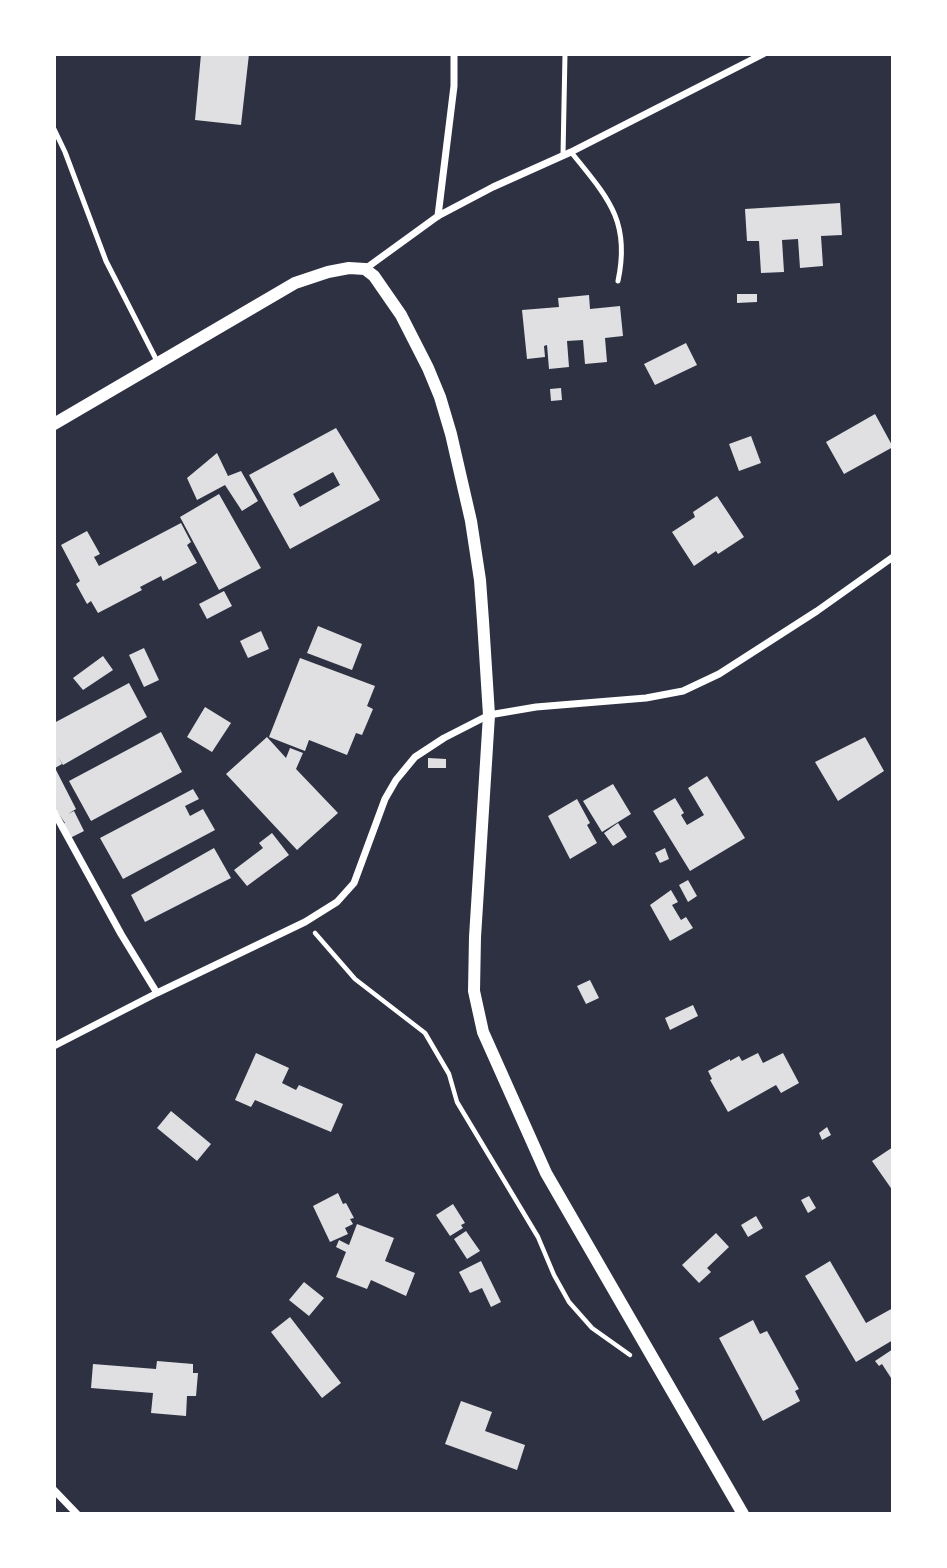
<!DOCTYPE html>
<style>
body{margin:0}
#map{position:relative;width:947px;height:1568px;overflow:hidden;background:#2d3142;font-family:"Fira Sans",sans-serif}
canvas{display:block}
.frame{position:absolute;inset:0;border:56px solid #fff;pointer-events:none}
</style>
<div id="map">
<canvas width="947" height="1568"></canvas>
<div class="frame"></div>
</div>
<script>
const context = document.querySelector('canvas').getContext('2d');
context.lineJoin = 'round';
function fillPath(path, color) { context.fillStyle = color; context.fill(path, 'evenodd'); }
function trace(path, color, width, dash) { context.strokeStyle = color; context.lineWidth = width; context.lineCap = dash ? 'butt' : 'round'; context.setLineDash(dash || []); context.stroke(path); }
fillPath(new Path2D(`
 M201,54H249L241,125L195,120Z
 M840,203L842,235L821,236L823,266L800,268L798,239L782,240L784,272L761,273L759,241H747L745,209Z
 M737,294H757V302L737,303Z
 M589,295L590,309L620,306L623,336L605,338L607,362L585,364L583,340L567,341L569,367L549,369L547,345L544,346L545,357L527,359L522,310L559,307L558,298Z
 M686,343L697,365L655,385L644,364Z
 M561,388L562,400L551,401L550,389Z
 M875,414L893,447L844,474L826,442Z
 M336,428L380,500L290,549L249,475ZM333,472L340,485L300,507L293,494Z
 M751,436L761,463L739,471L729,444Z
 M217,453L228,476L241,471L258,501L242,511L225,485L197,500L187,478Z
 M219,494L261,568L219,590L180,517Z
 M717,496L744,537L718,554L716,551L694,566L672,532L695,517L693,512Z
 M181,523L191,542L187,545L197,563L163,581L161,576L140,587L142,590L98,613L91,601L87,604L76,584L80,581L61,545L87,531L100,554L94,557L99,566Z
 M224,591L232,606L207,619L199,604Z
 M318,626L362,644L352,670L307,653Z
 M261,631L269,649L248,658L240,641Z
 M144,648L159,680L144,687L129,655Z
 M103,656L113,670L83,690L73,678Z
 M300,658L375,686L367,706L373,709L362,735L356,733L347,755L309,740L305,751L269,737Z
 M129,683L147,717L63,765L58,757L62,764L55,768L76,809L68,814L74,811L84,831L70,838L63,824L65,823L54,807V723Z
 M205,707L231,723L212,752L187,737Z
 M161,732L182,772L91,821L69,781Z
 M267,737L286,758L290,748L303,753L296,769L338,813L297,850L226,774Z
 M865,737L884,771L838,801L815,762Z
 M428,758L446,759V768H428Z
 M707,776L745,838L690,871L653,811L675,798L684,813L681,815L687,825L704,815L688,788Z
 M613,784L631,814L602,832L583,801Z
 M193,789L199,799L185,806L190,816L203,809L215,830L123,879L100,838Z
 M577,799L590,823L587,825L597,843L570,859L548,816Z
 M618,823L627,837L613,846L604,833Z
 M272,833L289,855L247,886L234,870L263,848L259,843Z
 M214,848L231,878L145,922L131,895Z
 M665,848L669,859L660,863L655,853Z
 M688,880L697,896L688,902L679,885Z
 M671,890L678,902L672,905L681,920L686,917L693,928L670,941L650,905Z
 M590,980L599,998L586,1004L577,986Z
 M693,1005L698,1016L670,1030L665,1018Z
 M256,1053L289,1068L282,1083L296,1090L299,1085L343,1104L331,1132L255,1100L251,1107L235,1100Z
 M758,1053L763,1063L783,1053L799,1083L781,1093L776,1085L728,1112L710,1080L712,1079L708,1071L730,1059V1061L739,1056L742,1061Z
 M171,1111L211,1144L197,1161L157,1128Z
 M827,1127L831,1135L822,1140L819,1133Z
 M893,1147V1191L872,1161Z
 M338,1193L343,1204L346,1203L354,1218L350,1219L353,1224L345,1228L348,1234L330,1242L313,1206Z
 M809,1196L816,1208L808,1213L801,1200Z
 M453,1204L465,1223L461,1225L463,1228L450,1236L436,1215Z
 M756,1216L763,1228L748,1237L741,1225Z
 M357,1224L394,1238L385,1261L415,1273L406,1296L371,1280L367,1289L336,1277L346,1252L336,1247L339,1240L349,1245Z
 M466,1231L480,1251L467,1259L454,1239Z
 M716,1233L729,1247L707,1268L711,1272L699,1283L682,1265Z
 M481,1261L501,1302L491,1307L482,1288L470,1293L459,1272Z
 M830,1261L866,1323L893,1308V1340L856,1362L805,1276Z
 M304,1282L324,1298L309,1316L289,1300Z
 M290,1317L341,1383L322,1398L271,1332Z
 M753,1320L760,1334L767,1331L799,1389L795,1391L800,1401L763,1421L719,1338Z
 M893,1349V1381L882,1364L879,1366L875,1361Z
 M157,1361L193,1364V1373H198L196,1396H187L186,1416L151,1413L153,1393L91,1388L93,1364L156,1369Z
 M461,1401L492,1412L485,1431L525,1445L517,1470L445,1444Z`), '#e0e0e3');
trace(new Path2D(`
 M315,933L355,979L425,1033L449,1074L457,1102L538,1237L554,1275L569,1302L592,1328L630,1355`), '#fff', 4.5);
trace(new Path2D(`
 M54,129L65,152L106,261L158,363
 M571,152C607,197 631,220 618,281
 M563,155L565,54`), '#fff', 5);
trace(new Path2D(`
 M438,216L454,86V54
 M365,269L438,216L493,187L571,152L763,54
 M54,812L121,934L157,993
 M54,1046L157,993L305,922L337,902L354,883L385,799L396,780L415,757L444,738L489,715L536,707L646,698L683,691L719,674L817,611L893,557
 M54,1490L77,1514`), '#fff', 7);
trace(new Path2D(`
 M54,424L295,283L328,272L349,268L365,269L374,276L401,315L428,368L440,397L451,434L471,521L480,580L483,621L489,715L475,937L474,991L483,1032L546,1173L743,1514`), '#fff', 12);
</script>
